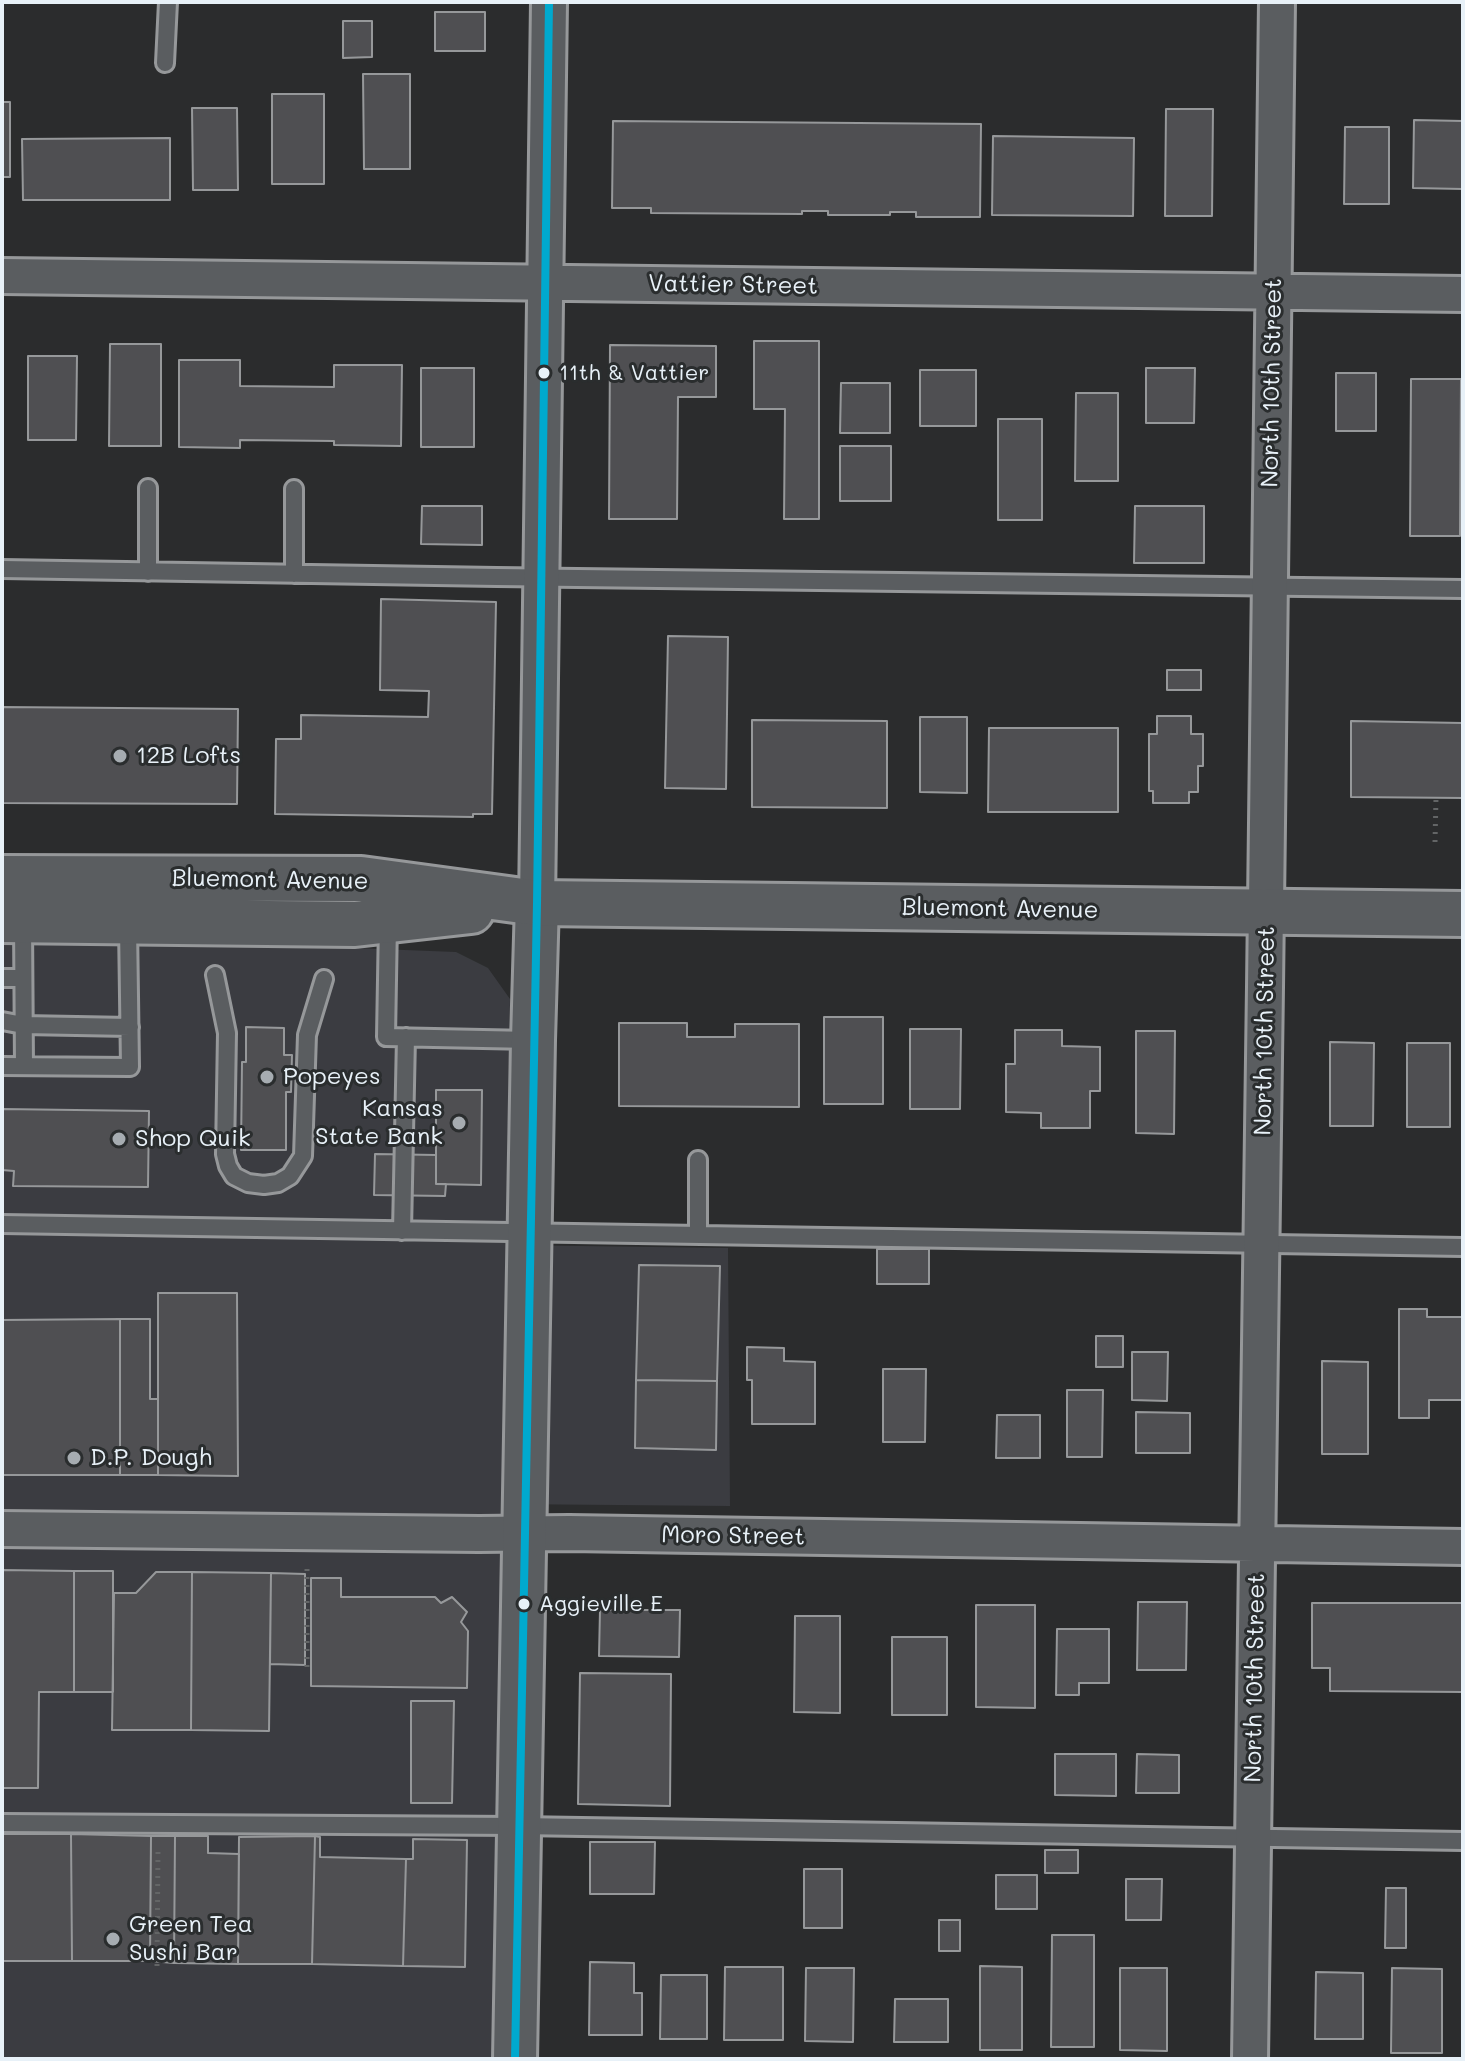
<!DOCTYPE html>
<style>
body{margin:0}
#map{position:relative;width:1465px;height:2061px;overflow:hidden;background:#2b2c2d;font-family:Mali,sans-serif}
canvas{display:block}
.frame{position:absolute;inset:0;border:4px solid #e8f1f8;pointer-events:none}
</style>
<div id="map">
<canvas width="1465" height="2061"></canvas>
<div class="frame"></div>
</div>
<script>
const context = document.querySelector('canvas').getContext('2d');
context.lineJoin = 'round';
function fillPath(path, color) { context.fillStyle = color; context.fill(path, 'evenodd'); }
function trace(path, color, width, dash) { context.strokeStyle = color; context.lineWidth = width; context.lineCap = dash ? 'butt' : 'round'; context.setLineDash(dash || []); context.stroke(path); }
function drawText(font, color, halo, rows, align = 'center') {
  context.font = font + ' Mali,sans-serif'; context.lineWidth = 6; context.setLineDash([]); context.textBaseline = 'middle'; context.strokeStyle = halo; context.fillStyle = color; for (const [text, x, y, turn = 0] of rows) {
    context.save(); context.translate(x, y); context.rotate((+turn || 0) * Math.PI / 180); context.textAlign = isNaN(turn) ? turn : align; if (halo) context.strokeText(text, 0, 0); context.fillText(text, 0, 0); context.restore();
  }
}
fillPath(new Path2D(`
 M2,938H96L456,952L488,968L510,999L506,1245L728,1248L730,1506L502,1504L492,2059H2Z`), '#3b3c41');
const building = new Path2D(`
 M435,12H485V51H435Z
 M343,21H372V57L343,58Z
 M363,74H410V169H364Z
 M272,94H324V184H272Z
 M2,102H10V177H2Z
 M192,108H237L238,190H193Z
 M1166,109H1213L1212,216H1165Z
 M1414,120L1463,121V189L1413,188Z
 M613,121L981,124L980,217H916V212H890V215H828V211H802V214L651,213V208H612Z
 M1345,127H1389V204H1344Z
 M993,136L1134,138L1133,216L992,215Z
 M170,138V200H23L22,139Z
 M754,341H819V519H784L785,409H754Z
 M110,344H161V446H109Z
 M610,345L716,346V397H678L677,519H609Z
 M28,356H77L76,440H28Z
 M179,360H240V386L334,387V365H402L401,446L334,445V441L240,440V448L179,447Z
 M421,368H474V447H421Z
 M1146,368H1195L1194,423H1146Z
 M920,370H976V426H920Z
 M1336,373H1376V431H1336Z
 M1411,379H1461L1460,536H1410Z
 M841,383H890V433H840Z
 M1076,393H1118V481H1075Z
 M998,419H1042V520H998Z
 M840,446H891V501H840Z
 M422,506H482V545L421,544Z
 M1135,506H1204V563H1134Z
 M381,599L496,602L492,814H473V817L275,814L276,739H301V715L428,717L429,691L380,690Z
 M668,636L728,637L726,789L665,788Z
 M1167,670H1201V690H1167Z
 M2,707L238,709L237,804L2,803Z
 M1157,716H1191V734H1203V766H1198V792H1189V803H1153V791H1149V734H1157Z
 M920,717H967V793L920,792Z
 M752,720L887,721V808L752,807Z
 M1351,721L1463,723V798L1351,797Z
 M989,728H1118V812H988Z
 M824,1017H883V1104H824Z
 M619,1023H687V1037H735V1024H799V1107L619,1106Z
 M246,1027L284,1028V1055H292L291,1092H286V1150H241L242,1062H246Z
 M910,1029H961L960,1109H910Z
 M1015,1030H1062V1046L1100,1047V1091H1090V1128H1041V1113L1006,1112V1064H1015Z
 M1136,1031H1175L1174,1134L1136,1133Z
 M1330,1042L1374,1043L1373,1126H1330Z
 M1407,1043H1450V1127H1407Z
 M436,1090H482L481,1185L436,1184Z
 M2,1109L149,1111L148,1187L13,1186L14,1171L2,1170Z
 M375,1154L436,1155V1184H446L445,1196L374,1195Z
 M877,1249H929V1284H877Z
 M639,1265L720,1266L717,1381L636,1380Z
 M158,1293H237L238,1476L158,1475Z
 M1399,1309H1427V1317H1463V1400H1429V1418H1399Z
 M120,1319H150V1399H158V1475H120Z
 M120,1319V1475H2V1320Z
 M1096,1336H1123V1367H1096Z
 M747,1347L784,1348V1361L815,1362V1424H752V1380H747Z
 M1132,1352H1168L1167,1401L1132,1400Z
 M1322,1361L1368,1362V1454H1322Z
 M883,1369H926L925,1442H883Z
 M636,1380L717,1381L716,1450L635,1448Z
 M1067,1390H1103L1102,1457H1067Z
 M1136,1412L1190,1413V1453H1136Z
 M997,1415H1040V1458H996Z
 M2,1570L74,1571V1692H39L38,1788H2Z
 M74,1571H113V1692H74Z
 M156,1572H192L191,1730H112L114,1593H136Z
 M192,1572L271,1573L269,1731L191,1730Z
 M271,1573L305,1574V1665L270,1664Z
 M311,1578H341V1597H435L441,1603L452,1597L467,1612L461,1622L468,1631L467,1688L311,1686Z
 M1138,1602H1187L1186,1670H1137Z
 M1312,1603H1463V1692L1330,1691V1668H1312Z
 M976,1605H1035V1708L976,1707Z
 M600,1610H680L679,1657L599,1656Z
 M795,1616H840V1713L794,1712Z
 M1057,1629H1109V1683H1079V1695H1056Z
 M892,1637H947V1715H892Z
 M580,1673L671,1674L670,1806L578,1804Z
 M411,1701H454L452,1803H411Z
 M1055,1754H1116V1796L1055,1795Z
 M1137,1754L1179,1755V1793H1136Z
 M2,1834H71L72,1961H2Z
 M71,1834L151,1836L150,1961H72Z
 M151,1836H175L174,1963L150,1961Z
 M175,1836H208V1853L239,1854L238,1964L174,1963Z
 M315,1836L320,1837V1857L406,1859L403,1966L312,1964Z
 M315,1836L312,1964H238L239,1837Z
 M413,1839L467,1840L465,1967L403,1966L406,1859H413Z
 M590,1842H655L654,1894H590Z
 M1045,1850H1078V1873H1045Z
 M804,1869H842V1928H804Z
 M996,1875H1037V1909H996Z
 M1126,1879H1162L1161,1920H1126Z
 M1386,1888H1406V1948H1385Z
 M939,1920H960V1951H939Z
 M1052,1935H1094V2047H1051Z
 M590,1962L634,1963V1993H642V2035H589Z
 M980,1966L1022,1967V2050H980Z
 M725,1967H783V2040H724Z
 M806,1968H854L853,2042L805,2041Z
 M1120,1968H1167V2051L1120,2050Z
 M1392,1968L1442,1969V2053H1391Z
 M1316,1972L1363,1973V2039H1315Z
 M661,1975H707V2039H660Z
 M895,1999H948V2042H894Z`);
fillPath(building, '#4f4f52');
trace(building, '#96989a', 2);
const service = new Path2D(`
 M165,63L168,2
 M148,488V572
 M294,489V574
 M2,569L497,577L1463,589
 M23,922L24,1066
 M388,922L386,1037L531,1040
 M215,975L227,1033L225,1154L228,1166L234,1176L248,1183L264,1185L278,1183L290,1176L303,1156L307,1035L324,979
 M2,978H23
 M2,1021L23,1025L130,1027
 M2,1066L130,1067L128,925
 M2,1224L1463,1247
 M402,1231L406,1037
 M698,1235V1160
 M2,1823L519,1826L1463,1841`);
const minor = new Path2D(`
 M2,276L1463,294
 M537,903L549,2
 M2,1529L479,1534L569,1533L1463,1547
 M1250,2059L1265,987L1277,2`);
const tertiary = new Path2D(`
 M515,2059L533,1040L537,903`);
const secondary = new Path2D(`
 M2,878L361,879L537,903L1463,914
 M2,920L355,924L471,911`);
trace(service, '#96989a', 22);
trace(minor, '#96989a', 40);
trace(tertiary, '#96989a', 48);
trace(secondary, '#96989a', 50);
trace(new Path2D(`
 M1435,842L1436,798
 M307,1569V1670
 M157,1966L158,1850`), '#636566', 5, [2, 6]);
trace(service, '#5a5d60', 16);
trace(minor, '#5a5d60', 34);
trace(tertiary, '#5a5d60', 42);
trace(secondary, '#5a5d60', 44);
trace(new Path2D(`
 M515,2059L537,903L549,2`), '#00a9ce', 8);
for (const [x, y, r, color] of [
 [544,373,7,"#e8f1f8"],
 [120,756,8,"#a6acb1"],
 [267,1077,8,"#a6acb1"],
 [459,1123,8,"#a6acb1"],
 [119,1139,8,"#a6acb1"],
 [74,1458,8,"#a6acb1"],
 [524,1604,7,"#e8f1f8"],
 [113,1939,8,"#a6acb1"]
]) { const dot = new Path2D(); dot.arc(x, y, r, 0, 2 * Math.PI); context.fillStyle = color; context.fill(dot); trace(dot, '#2a2d2e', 3); }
drawText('22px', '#e8f1f8', '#2a2d2e', [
 ["11th & Vattier",559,373],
 ["Aggieville E",539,1604]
], 'left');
drawText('24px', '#e8f1f8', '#2a2d2e', [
 ["Vattier Street",733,285,1],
 ["North 10th Street",1272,383,-89],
 ["Bluemont Avenue",270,880,1],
 ["Bluemont Avenue",1000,909,1],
 ["North 10th Street",1265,1031,-89],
 ["Moro Street",733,1536,1],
 ["North 10th Street",1255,1678,-89]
]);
drawText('24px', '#e8f1f8', '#2a2d2e', [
 ["12B Lofts",136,756],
 ["Popeyes",283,1077],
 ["Kansas",443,1109,"right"],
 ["State Bank",443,1137,"right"],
 ["Shop Quik",135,1139],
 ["D.P. Dough",90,1458],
 ["Green Tea",129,1925],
 ["Sushi Bar",129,1953]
], 'left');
</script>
